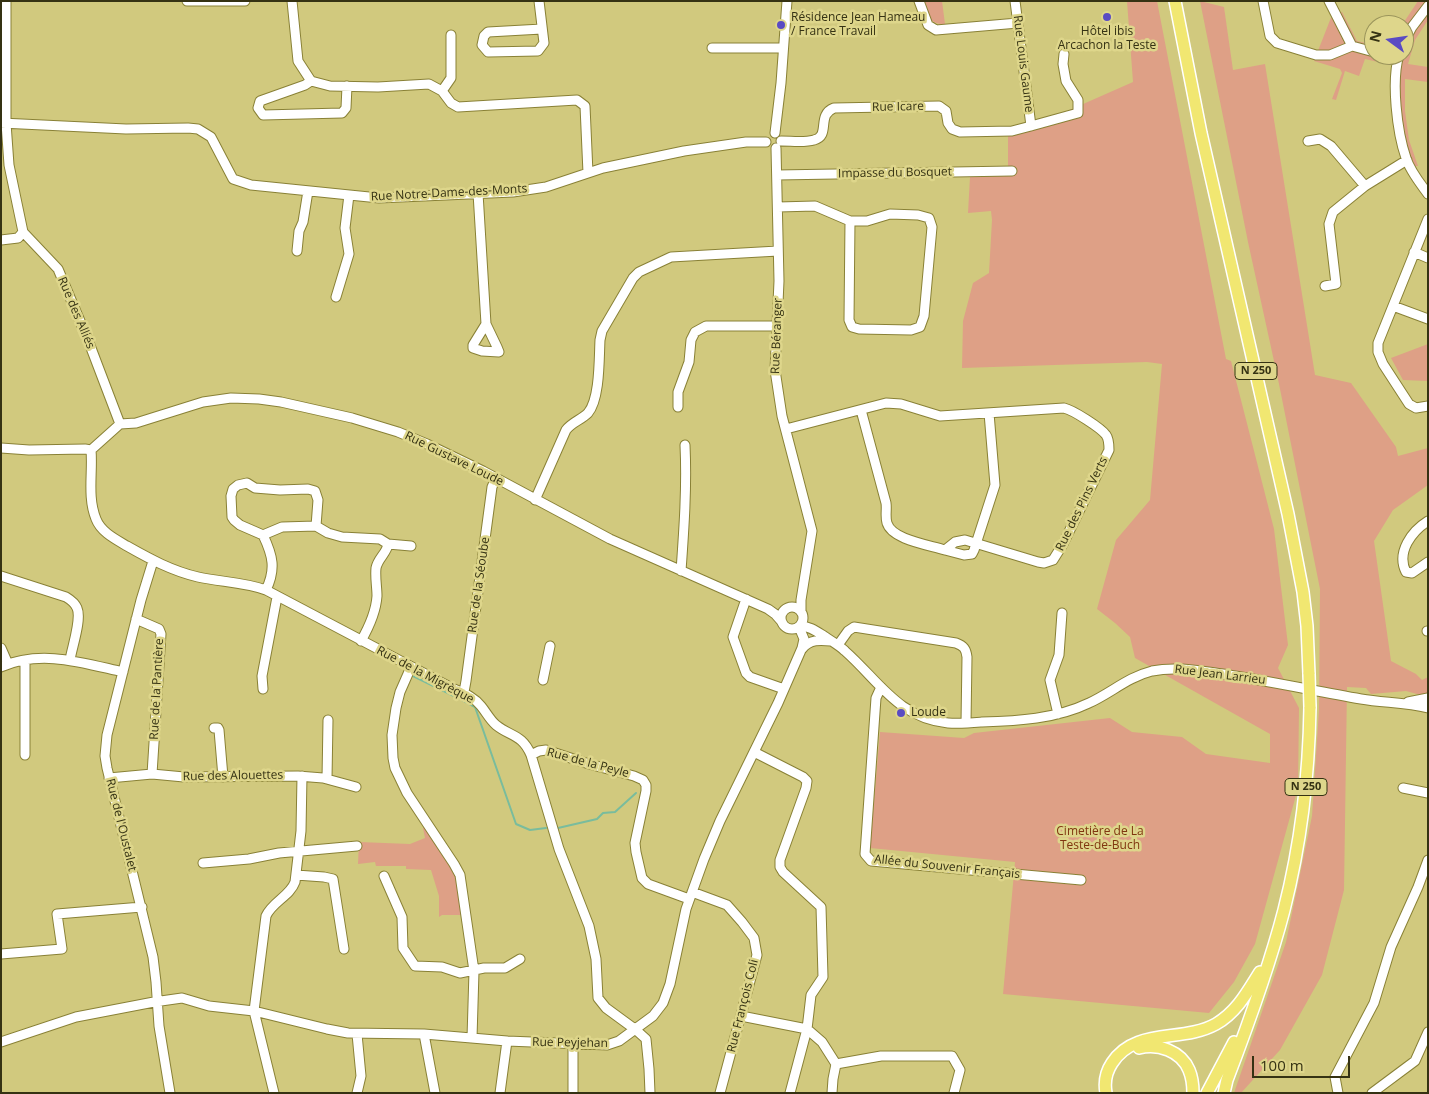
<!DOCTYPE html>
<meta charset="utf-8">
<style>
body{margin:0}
#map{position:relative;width:1429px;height:1094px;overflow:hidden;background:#d1c97e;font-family:"Open Sans",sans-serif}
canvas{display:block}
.frame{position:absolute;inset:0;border:2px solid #353213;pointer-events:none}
.north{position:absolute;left:1364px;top:15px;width:50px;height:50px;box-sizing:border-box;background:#ded68b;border:1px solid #9a945b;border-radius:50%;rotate:284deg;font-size:14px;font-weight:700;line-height:20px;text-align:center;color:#353213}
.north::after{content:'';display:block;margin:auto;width:18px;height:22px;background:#5a4bc3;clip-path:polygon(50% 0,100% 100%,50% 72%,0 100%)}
.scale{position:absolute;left:1252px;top:1056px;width:98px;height:22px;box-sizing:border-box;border:2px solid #353213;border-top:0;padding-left:6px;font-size:15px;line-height:18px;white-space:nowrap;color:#353213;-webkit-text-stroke:4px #ded68b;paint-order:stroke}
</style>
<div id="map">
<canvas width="1429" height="1094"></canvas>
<div class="frame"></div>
<div class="north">N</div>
<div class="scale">100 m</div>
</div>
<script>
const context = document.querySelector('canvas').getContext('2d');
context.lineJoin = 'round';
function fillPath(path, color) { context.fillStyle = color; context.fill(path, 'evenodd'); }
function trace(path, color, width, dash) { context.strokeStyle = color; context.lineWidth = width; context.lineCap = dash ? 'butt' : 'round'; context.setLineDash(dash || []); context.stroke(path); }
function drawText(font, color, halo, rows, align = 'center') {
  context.font = font + ' "Open Sans",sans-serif'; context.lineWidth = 5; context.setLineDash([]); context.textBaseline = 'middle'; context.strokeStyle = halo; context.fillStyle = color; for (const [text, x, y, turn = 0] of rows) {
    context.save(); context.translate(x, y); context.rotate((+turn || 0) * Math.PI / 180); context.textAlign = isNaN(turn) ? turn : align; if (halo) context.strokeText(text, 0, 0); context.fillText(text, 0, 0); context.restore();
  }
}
fillPath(new Path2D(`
 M923,1H942L945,24C928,24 928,16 923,1Z
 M1127,1H1157L1226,359L1231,361L1274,529L1288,645L1278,668L1299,708L1298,788L1255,944L1234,982L1209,1013L1003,994L1015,862L870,848L880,732L964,738L974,733L1110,718L1132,732L1182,737L1206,754L1270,763V734L1135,658L1130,637L1115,623L1097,609L1116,540L1150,500L1162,364L1147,362L962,368L963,321L973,283L989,273L992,220L991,211L968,213L970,177L1008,174V136L1022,131L1133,82Z
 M1200,1L1224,7L1233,70L1265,64L1315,375L1351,383L1396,447L1398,456L1428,448V485L1393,510L1374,541L1391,661L1416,674L1422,680L1428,677V697L1406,691L1371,694L1366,688L1347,687L1344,890L1322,975L1280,1050L1241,1093H1234L1286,942L1312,816L1319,710L1320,589L1279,384L1248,242Z
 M1418,1H1428V20L1415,40L1408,64L1428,67V82L1405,79V111L1409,140L1418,166H1415L1408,150L1402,116L1399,71L1403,55H1404V25H1402Z
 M1342,12L1357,41L1374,45V55H1393L1391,65L1365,59L1359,76L1345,71L1336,100L1332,99L1342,73L1340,69L1314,61L1332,15Z
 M1428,344V381L1403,380L1391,358Z
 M425,826L454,871L462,915H442L439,917V896L431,870L406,869V866H376L375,862L358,864L359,842L410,844L425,838L423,828Z`), '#dea086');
trace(new Path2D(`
 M413,676L460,699
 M462,700L475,707L516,824L530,830L546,828
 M558,828L597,819L603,813L615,812L636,793`), '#79bc9d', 2);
const minor = new Path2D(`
 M6,1V123L9,165L23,232L58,269L88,340L120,424
 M187,1H245
 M292,1L298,61L311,81L330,86L378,87L429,84L442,91L451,103L458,107L577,100L585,106L588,173
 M539,1L544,43L538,51L488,52L482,45L484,36L488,32L542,29
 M919,1L928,25L936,30L1018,23
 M1015,1L1031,126
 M1263,1L1270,36L1277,43L1316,55H1330L1352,46L1374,52
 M1329,1L1352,46
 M1404,42L1412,27L1428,6
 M712,48H783
 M1384,55L1398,59
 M1399,55C1391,81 1397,132 1406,158C1410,171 1420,183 1428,194
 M311,81L305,85L260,101L258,108L263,115L342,113L346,108L347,86
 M442,91L451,78V35
 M1,123L126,129L188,128L198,129L211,137L233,179L251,185L379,198L513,192L546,187L603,168L684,151L746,142H766
 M775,133L781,83L787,1
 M781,141C792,141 804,143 814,140C831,136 816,115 834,108L939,106L946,111L948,123L952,129L960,132L1012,131L1031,126L1078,113V100L1066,81L1063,64L1064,54
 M1308,141L1320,139L1331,146L1365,186
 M776,148L779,281L775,370L782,416L812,531L801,600V612
 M777,175L1012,171
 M478,193L486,324L473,345V348L482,351L499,352L497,347L486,324
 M778,207L815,206L850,221H867L890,214L918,215L929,218L932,227L924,316L920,327L911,330L859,329L852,327L849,320L850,221
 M1428,219L1378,343V352L1383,364L1409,404L1416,408L1428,406
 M1,240L18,238L23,232
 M297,251L299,231L303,222L308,191
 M1414,252L1428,258
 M1325,286L1336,284L1329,224L1333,212L1365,186L1407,160
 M336,297L349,254L345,228L349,195
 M1393,306L1428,319
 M678,407V392L689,362L691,340L695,332L706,326H777
 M120,424L136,423L203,402L231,398L259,399L281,402L352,418L398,432L427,444L483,471L610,539L768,609L775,614L782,622
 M786,429L886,403L901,404L940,416L1064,408C1073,410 1101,428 1106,435C1109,439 1109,445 1109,450L1063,544L1053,560L1044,563L1038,562L965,540L955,542L945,550C930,545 892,540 887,523C885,517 887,509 886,503L861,410
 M1,448L29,450L85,449L91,450L120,424
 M91,450C93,472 87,497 96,519C101,532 115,539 127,546C150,559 172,571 198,577C220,582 244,582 266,590L452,688C463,693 473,696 481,706C486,712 490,720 496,725C511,737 522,734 531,755L559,849L589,926L596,959L598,998L606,1008L636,1030L646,1039L649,1069L650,1093
 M535,500L566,430C572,422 581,420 588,413C600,399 599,359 600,340L602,331L633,278L639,272L671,257L778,251
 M1428,521C1412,531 1396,552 1406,572L1412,573L1428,562
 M263,535L240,525L234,520L232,517L231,496L233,489L238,485L247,483L255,488L280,490L308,489L315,491L318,500L316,526
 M945,550L964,555L972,554L974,550L995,485L989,413
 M153,561L141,600L107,735L105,756L107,768L153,957L156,982L159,1026L170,1093
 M681,571C684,529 687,487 685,445
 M1,576L66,597C71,600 75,603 77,608C82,619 72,647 70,660
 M266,590C276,569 273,556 263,535L282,527L316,526L328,533L342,537L380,539L388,544L411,546
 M746,599L733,637L746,673L750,677L784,689
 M781 618a11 11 0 1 1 22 0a11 11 0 1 1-22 0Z
 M136,619L159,629L161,634L152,774
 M800,626C809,626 816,631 824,636C831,641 839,645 845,651C879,681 898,718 948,723C959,724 970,723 982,722C1017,721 1056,719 1089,703C1111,693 1128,677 1152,671C1176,666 1200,671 1223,674C1269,681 1315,691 1361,699C1383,703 1406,702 1428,708
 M1427,631H1428
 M361,641C369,627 376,612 377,596C377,587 375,578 376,568C378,558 387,553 388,544
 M838,645L848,631L854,627L956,643C964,646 966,649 967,657L966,723
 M1,648L8,664
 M802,649C810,639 820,640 831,641
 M25,660V755
 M1,667C41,649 83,663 123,672
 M411,667L400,692L396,708L392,735L393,758L395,768L407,793L454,864L460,875L474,971L472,1038
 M543,680L550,646
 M881,687L876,698L865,854L871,861L1081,880
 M263,689L262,676L277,597
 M464,692L466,681L492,487L496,478
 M1408,702L1428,698
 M1058,714L1050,680L1059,655L1062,613
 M214,728H218L219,730L223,777
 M531,755L539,751L546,750L589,764L634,776L643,780L646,785V791L635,843L636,852L642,878L648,884L689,899
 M109,778L152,774L184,777L298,776L323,778L356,787
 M327,779L328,720
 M1403,788L1428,793
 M203,863L249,859L279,853L357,846
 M296,875L324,877L333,879L344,949
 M384,876L402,917L403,948L415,966L442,967L460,973L484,968H505L520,959
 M692,892L727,905L742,922L754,938L757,955L720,1093
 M1,954L62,949L57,914L142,907
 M741,1016L807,1029L811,995L823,977L821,907L783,872L780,867V860L806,788L807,781L803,777L754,752
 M424,1034L435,1093
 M1,1042L76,1017L154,1002L182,998L209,1006L254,1011L327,1029L348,1033L424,1034L507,1041L607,1045L619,1041L653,1016L663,1003L670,984L686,909L704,859L720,821L778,703L802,648L804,639L799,627
 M836,1064L881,1056H952L960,1070L954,1093
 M274,1093L254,1011L266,916C272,902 290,896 295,882L301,831L302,776
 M357,1093L361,1076L357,1034
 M500,1093L507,1041
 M573,1093V1044
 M790,1093L807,1029L822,1042L836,1064L833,1079L832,1093
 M1338,1093L1335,1077L1374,1003L1391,947L1418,887L1428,860
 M1372,1093L1415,1061L1428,1032`);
const major = new Path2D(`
 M1175,1L1201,133L1288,514L1303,592L1307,626L1309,674
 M1139,1048C1158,1043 1181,1051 1189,1070C1192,1077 1193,1085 1193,1093
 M1106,1093C1104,1082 1106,1072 1112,1063C1135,1027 1182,1043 1216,1024C1237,1012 1248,991 1260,972
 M1207,1093L1234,1042
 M1224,1093L1227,1080C1248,1025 1269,968 1284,910C1301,843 1309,776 1310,707`);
trace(minor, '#898136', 11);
trace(major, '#fff', 14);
trace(minor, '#fff', 9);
trace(major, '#f1e771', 11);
const majorBridge = new Path2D(`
 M1309,674L1310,707`);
trace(majorBridge, '#fff', 14, []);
trace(majorBridge, '#f1e771', 11);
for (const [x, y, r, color] of [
 [1107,17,5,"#5a4bc3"],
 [781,25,5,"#5a4bc3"],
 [901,713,5,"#5a4bc3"]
]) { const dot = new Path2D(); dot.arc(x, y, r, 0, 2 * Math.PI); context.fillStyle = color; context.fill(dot); trace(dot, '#ded68b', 2); }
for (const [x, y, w] of [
 [1256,371,42],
 [1306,787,42]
]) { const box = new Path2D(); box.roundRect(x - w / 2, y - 8.5, w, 17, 4); context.fillStyle = '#ded68b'; context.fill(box); trace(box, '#353213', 1); }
drawText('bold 11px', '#353213', null, [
 ["N 250",1256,371],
 ["N 250",1306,787]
]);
drawText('12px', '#353213', '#ded68b', [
 ["Résidence Jean Hameau",791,18],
 ["/ France Travail",791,32],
 ["Hôtel ibis",1107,32,"center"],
 ["Arcachon la Teste",1107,46,"center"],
 ["Loude",911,713]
], 'left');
drawText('12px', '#353213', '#ded68b', [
 ["Rue Louis Gaume",1023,64,83],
 ["Rue Icare",898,107,-1],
 ["Impasse du Bosquet",895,173,-1],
 ["Rue Notre-Dame-des-Monts",449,193,-3],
 ["Rue des Alliés",76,313,67],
 ["Rue Béranger",777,336,-88],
 ["Rue Gustave Loude",454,459,26],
 ["Rue des Pins Verts",1082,504,-64],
 ["Rue de la Séoube",479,585,-82],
 ["Rue de la Migrèque",425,675,28],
 ["Rue Jean Larrieu",1220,675,7],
 ["Rue de la Pantière",157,689,-87],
 ["Rue de la Peyle",588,763,15],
 ["Rue des Alouettes",233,776,-1],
 ["Rue de l'Oustalet",121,825,76],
 ["Allée du Souvenir Français",947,867,6],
 ["Rue François Coli",743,1006,-76],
 ["Rue Peyjehan",570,1043,1]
]);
drawText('12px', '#803610', '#ded68b', [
 ["Cimetière de La",1100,832],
 ["Teste-de-Buch",1100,846]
]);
</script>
